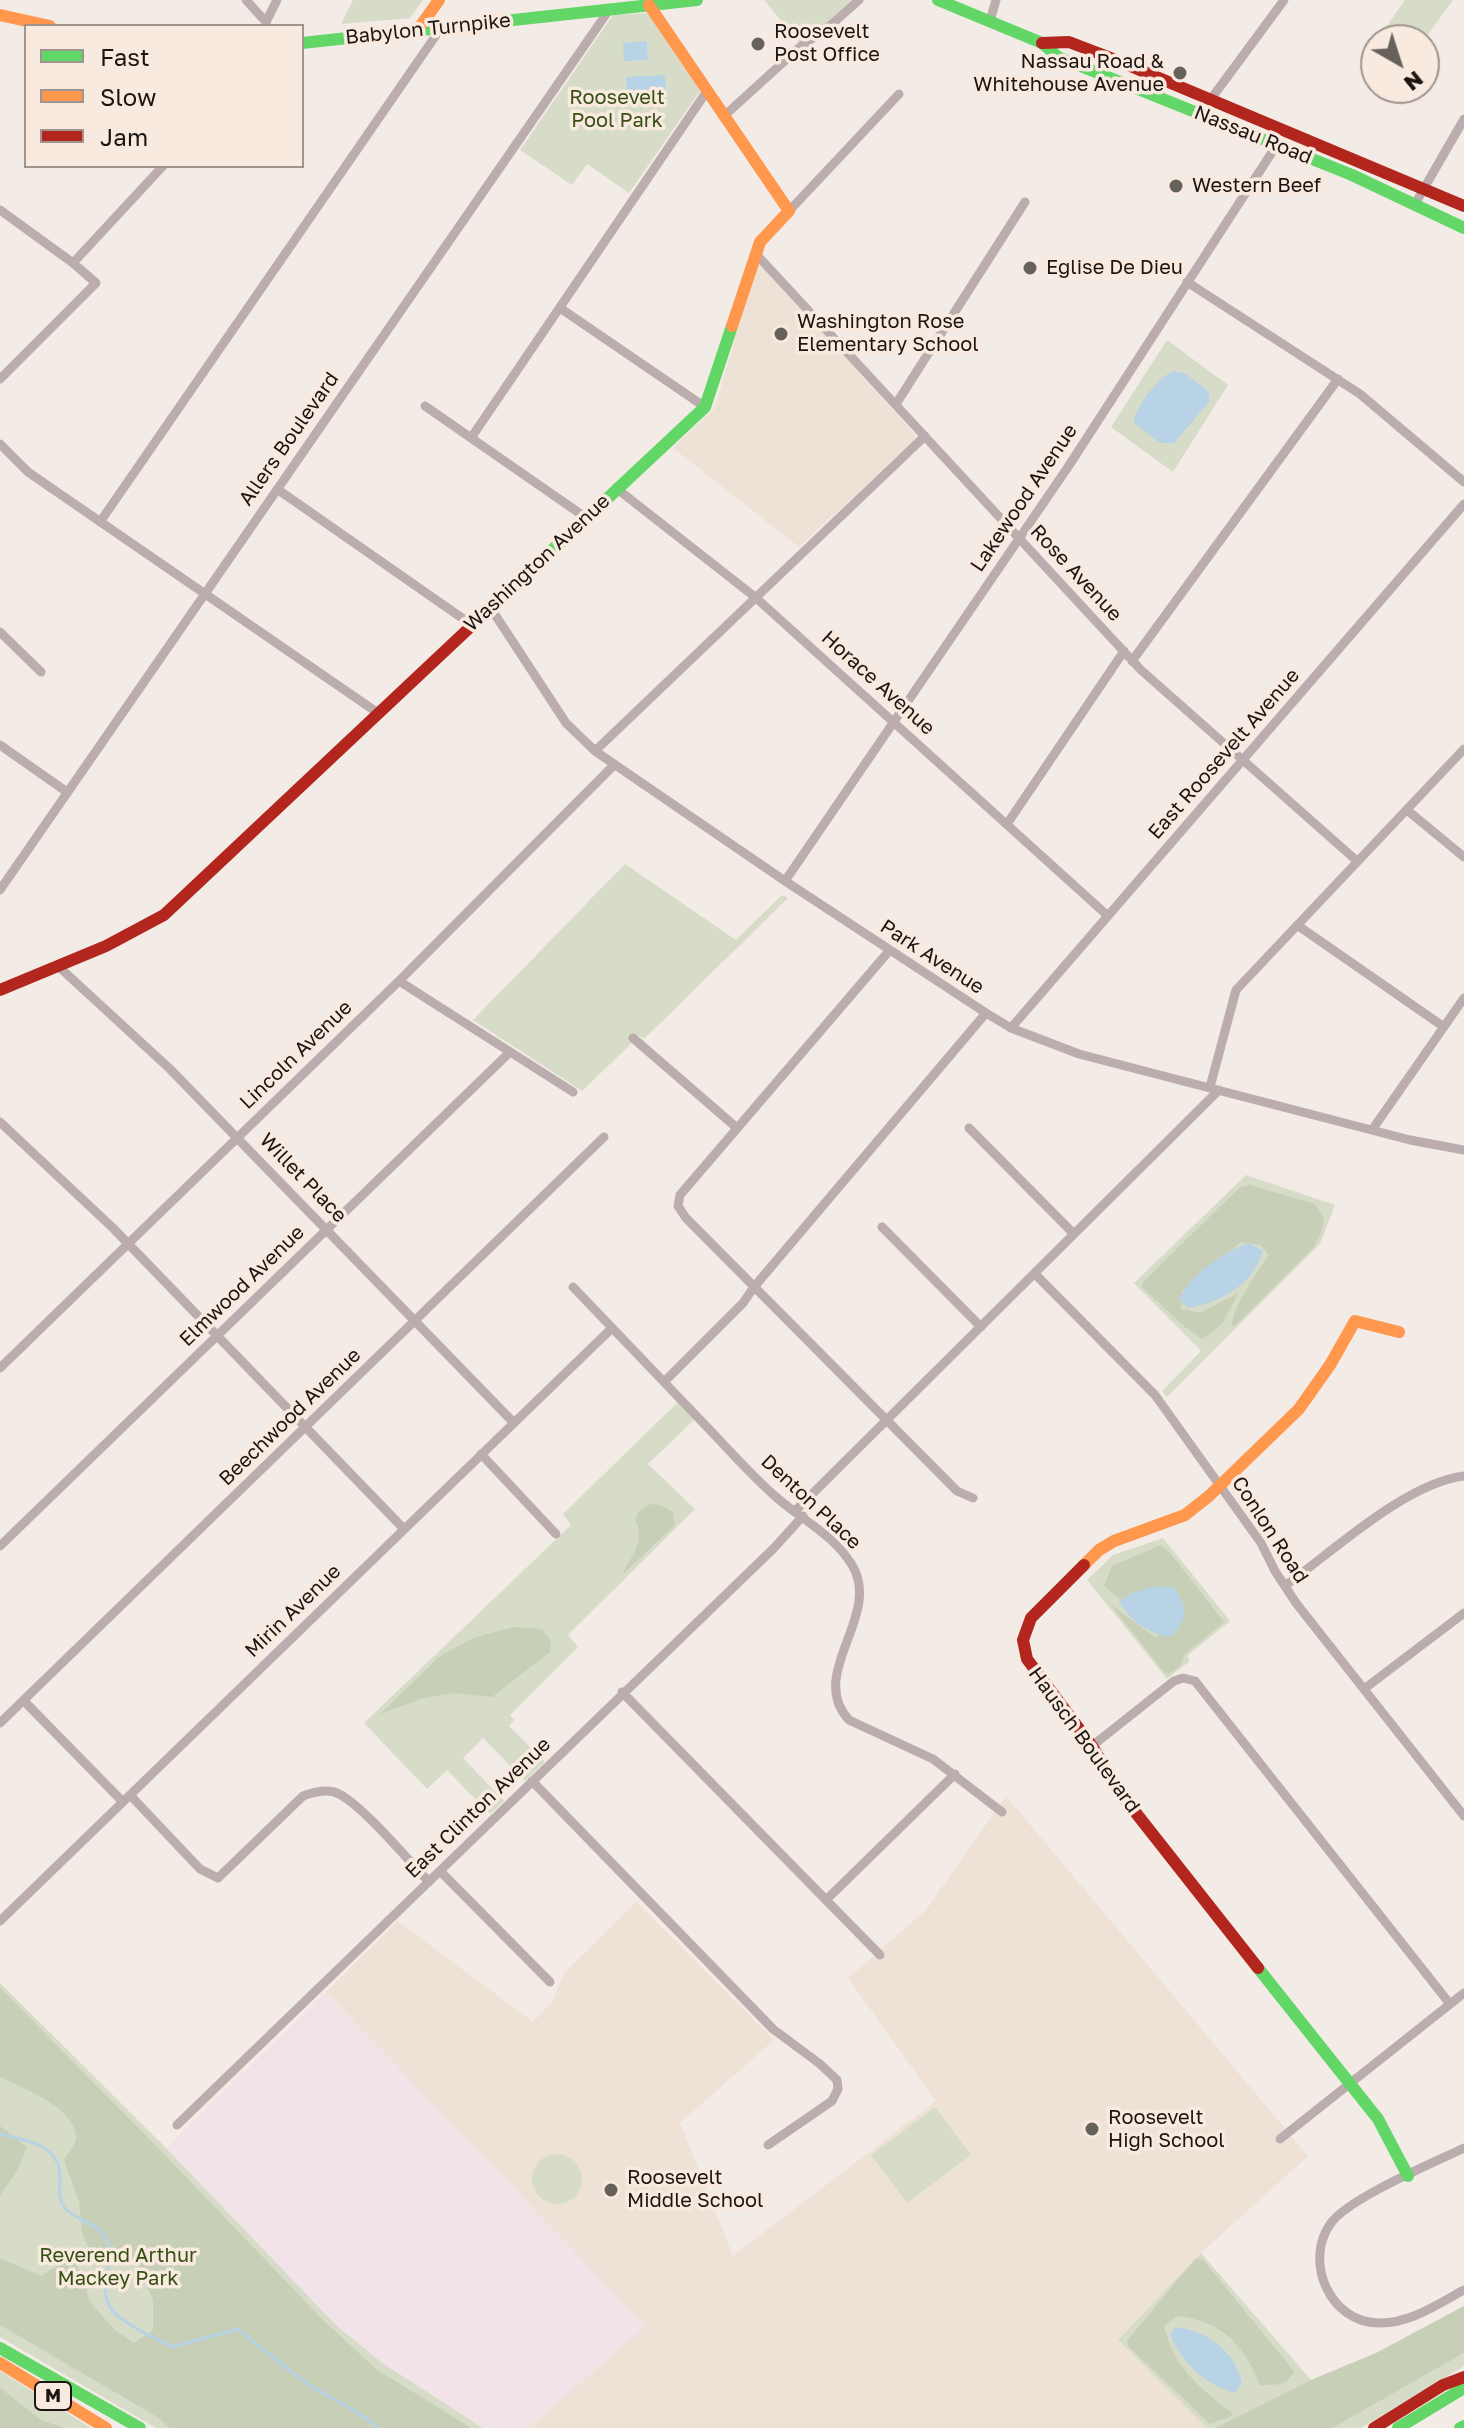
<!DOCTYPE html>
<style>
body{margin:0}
#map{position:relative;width:1464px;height:2428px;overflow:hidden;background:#f3ebe6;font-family:"Golos Text",sans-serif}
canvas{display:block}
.legend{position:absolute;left:24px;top:24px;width:280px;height:144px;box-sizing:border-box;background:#f9eae0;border:2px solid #a0958e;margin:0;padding:10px 14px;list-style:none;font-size:24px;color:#1b1612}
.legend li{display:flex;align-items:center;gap:16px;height:40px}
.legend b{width:40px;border:2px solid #a0958e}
.north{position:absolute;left:1360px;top:24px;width:80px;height:80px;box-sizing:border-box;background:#f9eae0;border:2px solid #a0958e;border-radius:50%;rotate:141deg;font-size:22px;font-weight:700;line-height:32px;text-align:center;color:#1b1612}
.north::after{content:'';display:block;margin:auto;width:28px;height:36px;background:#67615c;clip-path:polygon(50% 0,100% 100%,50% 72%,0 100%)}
</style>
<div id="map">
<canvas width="1464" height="2428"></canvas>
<ul class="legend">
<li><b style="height:10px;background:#63d668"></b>Fast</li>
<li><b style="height:10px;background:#ff974d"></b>Slow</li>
<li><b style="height:10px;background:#b3261e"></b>Jam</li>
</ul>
<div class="north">N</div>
</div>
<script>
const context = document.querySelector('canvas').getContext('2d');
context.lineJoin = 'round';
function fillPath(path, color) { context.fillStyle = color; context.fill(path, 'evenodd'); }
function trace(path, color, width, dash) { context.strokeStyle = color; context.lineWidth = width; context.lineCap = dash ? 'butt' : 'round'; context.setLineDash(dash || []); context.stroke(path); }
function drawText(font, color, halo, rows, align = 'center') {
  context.font = font + ' "Golos Text",sans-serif'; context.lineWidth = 7; context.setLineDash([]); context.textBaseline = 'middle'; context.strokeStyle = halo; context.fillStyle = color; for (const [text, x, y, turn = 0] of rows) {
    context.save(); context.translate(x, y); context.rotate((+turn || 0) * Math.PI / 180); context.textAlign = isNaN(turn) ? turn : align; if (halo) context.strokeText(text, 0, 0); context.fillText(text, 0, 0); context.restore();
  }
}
fillPath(new Path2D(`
 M326,1992L647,2326L528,2428H483L381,2362L337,2326L166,2148Z`), '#f2e3e9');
fillPath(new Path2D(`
 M758,261L917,437L799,547L673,448L715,408Z
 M1006,1796L1308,2156L1201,2253L1118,2340L1207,2428H528L646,2326L326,1992L398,1921L533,2022L553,2001L564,1973L636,1902L774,2040L680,2123L733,2256L936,2101L848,1978L926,1910Z`), '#ede2d5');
fillPath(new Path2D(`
 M353,0H423L410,18L341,24Z
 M764,0H852L802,46Z
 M1405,0H1453L1424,40H1377Z
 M647,13L700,91L629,193L587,164L572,185L520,150L613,15Z
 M1167,340L1228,385L1173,472L1111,427Z
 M625,864L736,940L782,895L788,898L644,1039L639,1036L582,1091L473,1020Z
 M1246,1175L1335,1205L1320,1244L1167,1397L1162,1391L1201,1351L1134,1283Z
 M678,1402L694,1420L648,1464L695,1509L568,1635L578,1647L510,1715L514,1720L509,1726L545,1762L525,1781L483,1738L463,1758L504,1801L490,1814L447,1770L427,1789L364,1723L571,1525L563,1514Z
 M1163,1538L1230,1621L1187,1656L1190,1661L1167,1679L1087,1580L1113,1555Z
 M0,1983L166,2148L337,2326L381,2362L483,2428H156L0,2337Z
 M935,2107L971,2155L907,2203L871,2155Z
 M532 2179a25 25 0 1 1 50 0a25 25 0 1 1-50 0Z
 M1201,2253L1311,2380L1215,2428H1207L1118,2340Z
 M1464,2353V2366L1361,2428H1333Z
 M0,2371L91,2428H0Z`), '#d7dcc9');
fillPath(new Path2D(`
 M1250,1185L1315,1204L1324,1217L1322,1230L1314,1247L1235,1326L1231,1325C1238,1298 1254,1277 1269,1255L1260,1245L1241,1242L1182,1291L1181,1309L1200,1313L1238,1293L1222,1324L1202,1339L1185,1327L1142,1287L1143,1282L1240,1187Z
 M650,1504L661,1505L673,1512L675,1525L622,1575C632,1556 646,1540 635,1519L639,1511Z
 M1161,1545L1171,1554L1224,1622L1185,1654L1180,1666L1169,1674L1164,1672L1110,1604L1155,1637L1170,1628L1126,1604L1104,1586L1112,1566Z
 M514,1627L542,1629L551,1641L550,1652L492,1697L454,1693L424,1698L380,1714L439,1657L473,1638Z
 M0,1988L162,2152L323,2320L376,2369L471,2428H170L154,2415L0,2325V2258L41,2276L72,2257L85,2280L89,2301L115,2330L134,2343L153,2330V2300L137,2263L88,2247L82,2233L79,2202L64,2160C68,2153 75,2145 76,2138C78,2109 21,2087 0,2077Z
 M0,2126L27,2147L17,2171L0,2195Z
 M1195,2259L1203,2260L1294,2371C1289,2386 1274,2385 1260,2385C1244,2345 1221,2320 1176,2316L1164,2327C1175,2369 1199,2387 1232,2413V2416L1210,2424L1128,2346L1127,2341Z
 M1464,2306V2353L1333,2428H1215L1311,2380L1376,2353Z
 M0,2388L43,2421L65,2428H0Z`), '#c7cfb6');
fillPath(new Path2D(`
 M647,41L648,60L624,61L623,43Z
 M665,75L666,99L627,101L626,77Z
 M1173,371L1186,374L1209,392V402L1174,443H1160L1134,423C1134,408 1159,377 1173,371Z
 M1249,1243L1263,1251C1252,1286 1222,1301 1189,1308L1179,1300C1191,1274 1223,1252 1249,1243Z
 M1152,1587H1174C1188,1608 1188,1619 1171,1637C1149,1634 1131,1621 1119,1602L1129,1594Z
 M1175,2327C1206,2330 1236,2352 1242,2383L1235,2393C1204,2384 1184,2364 1170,2335Z`), '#b7d3e5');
trace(new Path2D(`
 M0,2134C24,2139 60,2145 60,2176C60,2187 58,2197 64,2207C73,2221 105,2222 109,2246C112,2266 99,2287 110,2307C117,2321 157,2339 172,2347L238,2329C261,2348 284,2367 308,2384C324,2395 369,2416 377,2428`), '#b7d3e5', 3);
trace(new Path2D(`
 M246,0L266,22
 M990,21L996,0
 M267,26L266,22L277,0
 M1211,99L1284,0
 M724,116L800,47L831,25L859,0
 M1415,204L1464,119
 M0,210L73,263L96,283L0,379
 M789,211L899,94
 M756,254L1141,670L1357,861
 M73,263L163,166
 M1187,282L1360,394L1464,482
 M560,308L705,407
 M896,404L1025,202
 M425,406L585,517
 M471,438L707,91
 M0,444L28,472L378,713
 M616,488L755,597L1108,916
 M277,489L472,625
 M100,522L441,28
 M490,607L566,723L595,751L785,881L986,1013L1011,1028L1079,1054L1410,1140L1464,1150
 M0,632L41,672
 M1132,661L1338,379
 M0,745L67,792
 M595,751L925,436
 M1407,810L1464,857
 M1007,824L1124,651
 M785,881L1068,467L1278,143
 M0,890L609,10
 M1297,925L1444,1027
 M889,951L680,1195L678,1206L686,1218L957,1491L973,1498
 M58,966L170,1069L514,1423
 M399,981L573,1092
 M1011,1028L1464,504
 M633,1038L737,1128
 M1210,1087L1236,990L1464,749
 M0,1122L113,1228L404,1529
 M969,1128L1074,1234
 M1372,1130L1464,998
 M882,1227L981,1327
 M1035,1274L1155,1395L1261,1543L1275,1571L1296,1603L1464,1816
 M573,1287C618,1334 663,1381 708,1428C730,1451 752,1476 776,1497C802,1520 834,1535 852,1565C883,1616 806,1673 849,1720L933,1759L1002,1812
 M0,1368L399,981L614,765
 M664,1382L743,1303L754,1287L986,1013
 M481,1454L556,1534
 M795,1511L1219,1090
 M0,1546L510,1052
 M1285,1586C1333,1551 1406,1483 1464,1476
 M1364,1689L1464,1613
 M622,1692L880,1955
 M24,1701L123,1802
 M0,1723L604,1137
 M1092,1746L1174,1681L1183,1678L1195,1681L1450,2004
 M532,1781L773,2029L820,2064L837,2080L838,2089L832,2101L768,2145
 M130,1795L200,1869L218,1878L303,1796C314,1792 328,1788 339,1794C363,1806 408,1860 429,1882
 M440,1871L550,1982
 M826,1900L955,1774
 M0,1921L612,1328
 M177,2125L774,1548L803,1516
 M1280,2139L1464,1993
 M1464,2148C1433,2163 1349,2198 1331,2223C1303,2261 1330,2323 1379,2323C1409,2324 1438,2304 1464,2290`), '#bbadae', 9);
trace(new Path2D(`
 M938,0L1042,43L1058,57L1352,175L1464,228
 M302,43L697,0
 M532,569L705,407L732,326
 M1258,1968L1378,2119L1408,2176
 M0,2348L140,2428
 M1398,2428L1464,2388
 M1460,2428L1464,2426`), '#63d668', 12);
trace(new Path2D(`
 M649,5L789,211L760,242L732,326
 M0,15L50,26
 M417,31L439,0
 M1084,1565L1099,1550L1114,1541L1185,1515L1209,1496L1299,1409L1330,1365L1355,1321L1399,1332
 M0,2363L106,2428`), '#ff974d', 12);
trace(new Path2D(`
 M1042,43L1069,42L1116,60L1464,206
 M0,990L106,946L164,915L532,569
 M1084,1565L1031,1618L1023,1640L1027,1659L1092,1746L1121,1794L1258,1968
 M1374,2428L1443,2385L1464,2377`), '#b3261e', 12);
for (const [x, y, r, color] of [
 [758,44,8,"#67615c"],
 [1180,73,8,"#67615c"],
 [1176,186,8,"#67615c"],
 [1030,268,8,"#67615c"],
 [781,334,8,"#67615c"],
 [1092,2129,8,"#67615c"],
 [611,2190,8,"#67615c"]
]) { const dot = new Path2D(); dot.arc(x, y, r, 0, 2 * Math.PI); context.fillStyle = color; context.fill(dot); trace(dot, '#f9eae0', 3); }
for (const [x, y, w] of [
 [53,2396,36]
]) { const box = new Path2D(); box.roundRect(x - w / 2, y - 14, w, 28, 6); context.fillStyle = '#f9eae0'; context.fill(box); trace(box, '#1b1612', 2); }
drawText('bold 18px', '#1b1612', null, [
 ["M",53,2396]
]);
drawText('20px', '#1b1612', '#f9eae0', [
 ["Babylon Turnpike",428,29,-6],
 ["Nassau Road",1253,135,22],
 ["Allers Boulevard",289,439,-55],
 ["Lakewood Avenue",1024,498,-56],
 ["Washington Avenue",537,563,-43],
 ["Rose Avenue",1076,573,47],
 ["Horace Avenue",878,683,42],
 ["East Roosevelt Avenue",1224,754,-49],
 ["Park Avenue",932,957,33],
 ["Lincoln Avenue",296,1055,-44],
 ["Willet Place",303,1178,46],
 ["Elmwood Avenue",242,1286,-44],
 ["Beechwood Avenue",290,1417,-44],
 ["Denton Place",811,1502,43],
 ["Conlon Road",1270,1530,57],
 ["Mirin Avenue",293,1611,-44],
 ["Hausch Boulevard",1084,1740,54],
 ["East Clinton Avenue",478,1808,-44]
]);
drawText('20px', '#1b1612', '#f9eae0', [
 ["Roosevelt",774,32],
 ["Post Office",774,55],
 ["Nassau Road &",1164,62,"right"],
 ["Whitehouse Avenue",1164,85,"right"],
 ["Western Beef",1192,186],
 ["Eglise De Dieu",1046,268],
 ["Washington Rose",797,322],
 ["Elementary School",797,345],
 ["Roosevelt",1108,2118],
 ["High School",1108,2141],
 ["Roosevelt",627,2178],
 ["Middle School",627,2201]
], 'left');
drawText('20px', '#364f13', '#f9eae0', [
 ["Roosevelt",617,98],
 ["Pool Park",617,121],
 ["Reverend Arthur",118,2256],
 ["Mackey Park",118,2279]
]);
</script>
